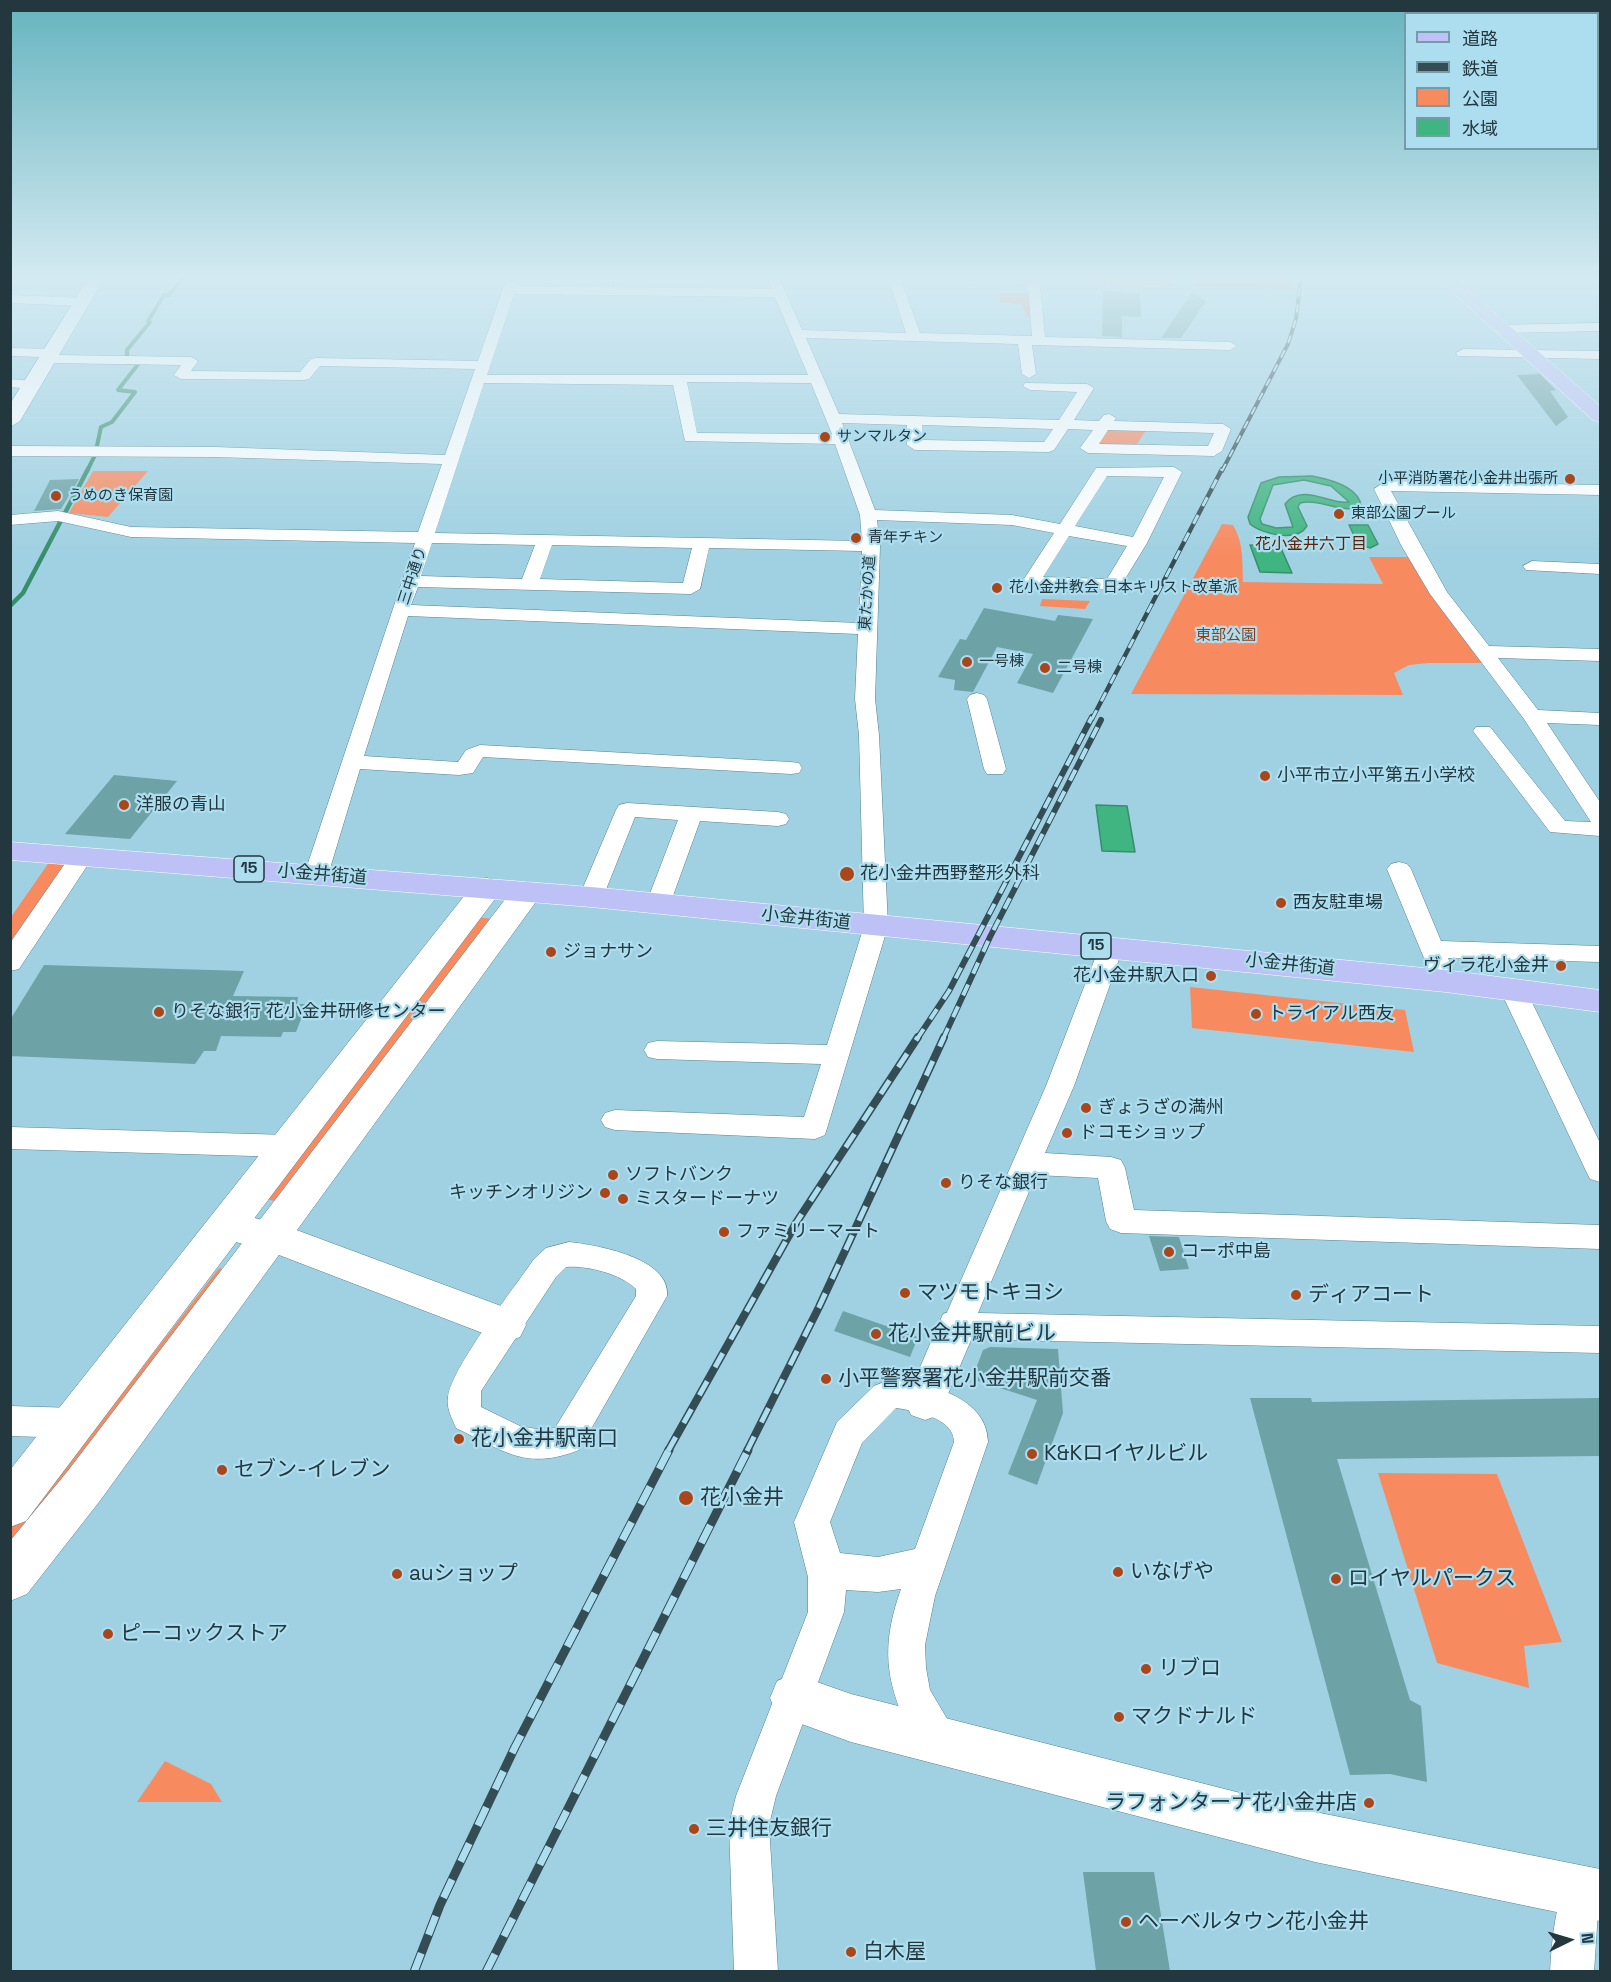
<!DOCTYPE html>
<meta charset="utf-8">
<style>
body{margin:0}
#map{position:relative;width:1611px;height:1982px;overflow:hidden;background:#a0d1e2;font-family:"Space Grotesk","Noto Sans JP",sans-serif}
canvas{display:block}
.frame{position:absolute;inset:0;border:12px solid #23373e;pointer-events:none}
.legend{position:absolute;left:1404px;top:12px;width:195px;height:138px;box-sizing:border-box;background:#addeef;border:2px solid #769ba8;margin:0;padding:8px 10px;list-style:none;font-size:18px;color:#23373e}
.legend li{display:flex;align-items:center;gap:12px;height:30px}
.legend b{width:30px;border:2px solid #769ba8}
.north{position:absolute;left:1539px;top:1910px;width:60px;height:60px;-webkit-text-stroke:4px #addeef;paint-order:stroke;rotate:85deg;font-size:16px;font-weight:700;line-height:24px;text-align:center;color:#23373e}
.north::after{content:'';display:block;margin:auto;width:21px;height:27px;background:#23373e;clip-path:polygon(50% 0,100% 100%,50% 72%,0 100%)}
</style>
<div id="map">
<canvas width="1611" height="1982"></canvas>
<div class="frame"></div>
<ul class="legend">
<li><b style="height:8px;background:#bec1f6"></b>道路</li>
<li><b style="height:8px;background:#344c54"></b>鉄道</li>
<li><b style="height:16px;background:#f88a60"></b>公園</li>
<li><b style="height:16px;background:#40b481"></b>水域</li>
</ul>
<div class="north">N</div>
</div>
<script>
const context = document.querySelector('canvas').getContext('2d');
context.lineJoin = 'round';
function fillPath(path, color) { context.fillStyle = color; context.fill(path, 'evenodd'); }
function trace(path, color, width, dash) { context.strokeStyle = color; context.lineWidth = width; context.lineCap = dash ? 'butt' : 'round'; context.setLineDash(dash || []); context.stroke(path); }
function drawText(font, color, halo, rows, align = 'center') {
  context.font = font + ' "Space Grotesk","Noto Sans JP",sans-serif'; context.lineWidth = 4.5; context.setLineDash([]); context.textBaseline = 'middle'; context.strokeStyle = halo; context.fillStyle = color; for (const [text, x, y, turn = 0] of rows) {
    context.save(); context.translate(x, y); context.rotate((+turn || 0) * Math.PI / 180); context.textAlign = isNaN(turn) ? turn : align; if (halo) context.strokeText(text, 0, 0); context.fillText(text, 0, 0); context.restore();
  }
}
fillPath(new Path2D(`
 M969,277H1179L1173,286L969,281Z
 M1199,277H1292L1293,289L1193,286Z
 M999,293H1030L1034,317H1028L1021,304L1000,302Z
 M1104,425L1148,427L1134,449L1088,448Z
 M93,471H148L108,517L69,513Z
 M1222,524L1233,525C1244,544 1242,561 1243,582L1383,584L1369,557H1421L1494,663H1429L1409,665L1394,673L1403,695L1131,694Z
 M1042,599L1090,601L1085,609L1040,606Z
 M50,861L73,863L11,953V917Z
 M477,917L492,919L279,1202L262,1198Z
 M1190,987L1405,1010L1414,1052L1192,1028Z
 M219,1268L231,1272L11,1558V1527L38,1489L125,1390Z
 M1378,1473L1497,1474L1562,1642L1524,1646L1529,1688L1437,1663Z
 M165,1761L211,1784L222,1802H137Z`), '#f88a60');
const water = new Path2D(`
 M1312,476C1328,479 1359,486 1361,506C1342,515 1322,498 1300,503L1298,507L1307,526C1297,543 1262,534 1250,524L1248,517L1261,483L1279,477ZM1304,480L1331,486L1349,502C1332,506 1302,482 1285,504L1293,527L1276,528L1262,524L1260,519L1273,485Z
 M1349,525H1368L1378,544L1370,548L1358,544Z
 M1250,545L1280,546L1292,573L1260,572Z
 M1096,805L1127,806L1135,852L1102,851Z`);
fillPath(water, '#40b481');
trace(water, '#378e6d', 1.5);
trace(new Path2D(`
 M87,471L95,455L101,427L112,422L135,392L118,390L139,363H127V350L150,322L148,321L164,295H169L183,277`), '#378e6d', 4);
trace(new Path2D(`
 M10,606L23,593L88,469`), '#378e6d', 4.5);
fillPath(new Path2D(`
 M1103,290L1140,293L1141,317L1122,316V337L1102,336Z
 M1192,292L1206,301L1181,338H1161Z
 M1540,374L1556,390L1550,391L1568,417L1556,426L1517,375Z
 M79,479L61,509L34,511L50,480Z
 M984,608L1055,621L1058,615L1093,619L1053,693L1017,683L1033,654L997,647L973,692L954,690L955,680L938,677L960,639L966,640Z
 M114,775L177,781L130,839L65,834Z
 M44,965L244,971L233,996L298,997L297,1004H307L296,1032H283L281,1037L221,1036L216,1051H204L195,1064L10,1056V1020Z
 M1149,1236L1179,1237L1189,1269L1160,1271Z
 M843,1311L918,1337L910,1357L834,1331Z
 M990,1347L1058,1349L1063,1413L1037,1485L1008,1474L1037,1400L972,1379L983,1350Z
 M1250,1398H1311L1312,1402L1600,1398V1456L1337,1459L1410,1700L1421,1706L1427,1782L1390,1774L1350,1775Z
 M1083,1872H1154L1170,1971H1096Z`), '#6da2a6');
const minor = new Path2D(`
 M507,277H519L516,286L772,289L767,277H779L802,330L906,333L888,277H900L920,333L1032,336L1028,284L1034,280L1040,284L1045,337L1230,342L1237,346L1230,350L1032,345L1036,374L1029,378L1022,374L1018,344L806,338L839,414L1059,420L1077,392L1030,390L1023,386L1025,383L1087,384L1094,388L1074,420L1099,421L1104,415L1109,414L1116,418L1114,421L1223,424L1231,429L1222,451L1214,456L1088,453L1080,448L1093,430L1068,429L1054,450L1049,452L915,450L907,445V425L842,423L875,510L1012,515L1060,524L1096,468L1174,467L1182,472L1147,543L1119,589L1113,590L1025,586L1022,582L1054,533L1012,525L877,520L880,546L875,699L879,735L888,926L825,1135L815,1139L615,1130L605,1127L601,1120L605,1113L615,1110L804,1117L821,1064L657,1059L648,1057L644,1050L648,1043L657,1041L827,1045L864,926L859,735L855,699L858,634L408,616L364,756L458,762L466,750L480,745L791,762L799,763L802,768L799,773L791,774L483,757L473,773L459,775L360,769L328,875L324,880L316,882L308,880L304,875L415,543L131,537L58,521L10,525V515L58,511L131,527L418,532L442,464L215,457L10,456V446L215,447L445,455L475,369L320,366L309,379L304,380L181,379L174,375L181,365L48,363L43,362V357L10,356V348L52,349L57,350V355L191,357L198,361L191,371L300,372L311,359L316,358L478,361ZM514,294L775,297L808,375H487ZM687,382L811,383L832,434L697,433ZM484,383L673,385L685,441L835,444L860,515L862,541L435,533ZM922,425L1053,429L1044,442L922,440ZM1108,430L1214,433L1208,446L1099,444ZM1107,476L1164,477L1133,537L1075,526ZM1069,536L1127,546L1107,579L1043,577ZM432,543L535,545L522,579L421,576ZM552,545L692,548L683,583L540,579ZM709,548L862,551L859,623L411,605L418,587L691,594L700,589Z
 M10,295L83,298L89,302L83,306L10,303Z
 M1600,323V331L1502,333L1495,329L1502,325Z
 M1463,349L1600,351V359L1458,356L1456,353Z
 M10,379L32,381L39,385L32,389L10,387Z
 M1386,481L1600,485V495L1391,491L1447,592L1489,646L1600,649V661L1498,658L1538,710L1600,713V725L1547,723L1600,802V836L1550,832L1473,731L1476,727H1490L1565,821L1591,822L1524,719L1430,594L1401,545L1374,489Z
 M1532,561L1600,564V574L1526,570L1523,566Z
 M977,693L984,695L987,699L1006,769L1003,774H987L984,769L967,699L970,695Z
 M627,803L778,812L786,814L789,819L786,824L778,826L700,821L670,904L666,909L658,912L650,909L646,904L678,820L635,817L603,897L599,902L591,905L583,902L579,897L616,810L619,805Z
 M81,850L89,852L93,857L19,969L10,971V943L73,852Z
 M1399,862L1407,864L1411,869L1441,941L1600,946V962L1448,958L1458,981L1454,987L1445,990L1436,987L1387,869L1391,864Z
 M1111,940L1120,942L1123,948L1074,1086L1045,1153L1111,1157L1121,1160L1125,1168L1134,1210L1600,1225V1249L1121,1233L1110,1229L1106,1221L1098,1178L1036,1175L978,1313L1600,1326V1353L957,1339L946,1335L941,1326L1046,1086L1099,948L1102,942Z
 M1514,983L1523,986L1527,992L1600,1143V1182L1590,1179L1586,1171L1501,992L1505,986Z
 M10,1127L288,1135L298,1138L302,1146L298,1154L288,1157L10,1149Z
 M569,1242C597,1245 671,1258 667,1296L579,1450C526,1471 504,1451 456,1428C452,1418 446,1408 448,1397C451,1368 515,1287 534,1259L546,1248ZM566,1267C587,1265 621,1274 636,1289V1296L555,1428L542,1430L520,1426L481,1407V1391L556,1277Z
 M894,1378C931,1385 987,1397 988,1442L935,1596L925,1645L926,1668L930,1690L959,1739L953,1753L939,1759C921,1751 911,1737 904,1719C883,1672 884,1637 901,1589L878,1592L846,1590L844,1612L776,1796L769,1825L778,1972H734L729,1825L736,1796L808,1612V1577L794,1522L837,1422L874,1386ZM896,1408C916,1411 954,1418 954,1442L915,1549L878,1557L840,1553L830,1522L862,1443Z
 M10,1406L74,1408L86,1412L91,1423L86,1434L74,1438L10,1436Z
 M1583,1869L1598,1875L1600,1881L1594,1972H1550C1552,1937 1555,1907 1568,1875Z`);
const tertiary = new Path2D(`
 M226,1211L283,1225L520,1313L526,1325L520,1337L506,1342L266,1250L213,1236L208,1226L213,1216Z
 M957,1309L971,1314L977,1326L939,1415L925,1420L911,1415L905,1402L943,1314Z
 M794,1674L851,1694L1315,1812L1600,1869V1921L1315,1862L851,1742L777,1715L770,1698L777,1681Z`);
const secondary = new Path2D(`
 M89,277H105L20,421L10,427V404Z
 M487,878L498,881L502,888L498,895L26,1521L10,1527V1470L476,881Z
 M527,882L538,885L542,892L538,899L99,1502L27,1594L10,1601V1541L67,1472L516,885Z`);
const primary = new Path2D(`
 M1436,277H1454L1600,406V422L1593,420Z
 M10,842L591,887L1445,970L1600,990V1012L1445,992L591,907L10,860Z`);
trace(minor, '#548393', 1);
trace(tertiary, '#548393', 1);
trace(secondary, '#548393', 1);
trace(primary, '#fff', 1);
fillPath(minor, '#fff');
fillPath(tertiary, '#fff');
fillPath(secondary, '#fff');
fillPath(primary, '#bec1f6');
const railFar4 = new Path2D(`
 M1222,471L1288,344L1296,319L1301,277`);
const railFar3 = new Path2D(`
 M1092,719L1222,469`);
const railFar2 = new Path2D(`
 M917,1039L949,991L1092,717
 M943,1039L990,937L1101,720`);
const railFar1 = new Path2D(`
 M668,1451L796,1223L918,1037
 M747,1451L819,1307L944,1037`);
const rail = new Path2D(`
 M414,1972L440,1905L515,1747L669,1450
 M486,1972L748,1450`);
trace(railFar4, '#344c54', 4);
trace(railFar3, '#344c54', 4.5);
trace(railFar2, '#344c54', 6);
trace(railFar1, '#344c54', 8);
trace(rail, '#344c54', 9);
trace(railFar4, '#addeef', 2, [8]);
trace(railFar3, '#addeef', 3, [10]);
trace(railFar2, '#addeef', 4, [12]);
trace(railFar1, '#addeef', 5, [16]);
trace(rail, '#addeef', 7, [20]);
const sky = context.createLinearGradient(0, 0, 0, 555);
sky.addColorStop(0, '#65b4bf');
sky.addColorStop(0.5, '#d4eaf2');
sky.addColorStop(1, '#d4eaf200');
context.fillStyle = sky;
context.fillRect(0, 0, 1611, 555);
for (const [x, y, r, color] of [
 [825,437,6,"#ab451a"],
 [1570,479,6,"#ab451a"],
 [56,496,6,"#ab451a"],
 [1339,514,6,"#ab451a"],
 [856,538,6,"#ab451a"],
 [997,588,6,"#ab451a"],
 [967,662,6,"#ab451a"],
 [1045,668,6,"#ab451a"],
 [1265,776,6,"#ab451a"],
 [124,805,6,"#ab451a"],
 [847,874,8,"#ab451a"],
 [1281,903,6,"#ab451a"],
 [551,952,6,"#ab451a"],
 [1561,966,6,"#ab451a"],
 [1211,976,6,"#ab451a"],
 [159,1012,6,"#ab451a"],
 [1256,1014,6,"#ab451a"],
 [1086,1108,6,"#ab451a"],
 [1067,1133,6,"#ab451a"],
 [613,1175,6,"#ab451a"],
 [946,1183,6,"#ab451a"],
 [605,1193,6,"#ab451a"],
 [623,1199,6,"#ab451a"],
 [724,1232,6,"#ab451a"],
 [1169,1252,6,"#ab451a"],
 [905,1293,6,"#ab451a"],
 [1296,1295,6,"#ab451a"],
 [876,1334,6,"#ab451a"],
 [826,1379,6,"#ab451a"],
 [459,1439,6,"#ab451a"],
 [1032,1454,6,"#ab451a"],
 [222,1470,6,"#ab451a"],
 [686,1498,8,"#ab451a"],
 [1118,1572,6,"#ab451a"],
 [397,1574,6,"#ab451a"],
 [1336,1579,6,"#ab451a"],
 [108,1634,6,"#ab451a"],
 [1146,1669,6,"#ab451a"],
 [1119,1717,6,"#ab451a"],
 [1369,1803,6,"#ab451a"],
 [694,1829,6,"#ab451a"],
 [1126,1922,6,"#ab451a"],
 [851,1952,6,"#ab451a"]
]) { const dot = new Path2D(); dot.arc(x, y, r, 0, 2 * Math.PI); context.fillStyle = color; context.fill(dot); trace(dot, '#addeef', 2); }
drawText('15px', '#23373e', '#addeef', [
 ["サンマルタン",837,437],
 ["小平消防署花小金井出張所",1558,479,"right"],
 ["うめのき保育園",68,496],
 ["東部公園プール",1351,514],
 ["青年チキン",868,538],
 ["花小金井教会 日本キリスト改革派",1009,588],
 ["一号棟",979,662],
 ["二号棟",1057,668]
], 'left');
drawText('15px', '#23373e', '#addeef', [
 ["三中通り",413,576,-72],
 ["東たかの道",868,593,-86]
]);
drawText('15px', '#8a3c1d', '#addeef', [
 ["東部公園",1226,636]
]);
drawText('16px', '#602004', '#addeef', [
 ["花小金井六丁目",1311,545]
]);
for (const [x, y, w] of [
 [249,869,30],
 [1096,946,30]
]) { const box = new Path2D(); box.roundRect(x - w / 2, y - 13, w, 26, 4.5); context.fillStyle = '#addeef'; context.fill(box); trace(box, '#23373e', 1.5); }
drawText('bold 16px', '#23373e', null, [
 ["15",249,869],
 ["15",1096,946]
]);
drawText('18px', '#23373e', '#addeef', [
 ["小平市立小平第五小学校",1277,776],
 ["洋服の青山",136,805],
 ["花小金井西野整形外科",860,874],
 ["西友駐車場",1293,903],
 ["ジョナサン",563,952],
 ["ヴィラ花小金井",1549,966,"right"],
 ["花小金井駅入口",1199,976,"right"],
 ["りそな銀行 花小金井研修センター",171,1012],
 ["トライアル西友",1268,1014],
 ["ぎょうざの満州",1098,1108],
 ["ドコモショップ",1079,1133],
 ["ソフトバンク",625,1175],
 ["りそな銀行",958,1183],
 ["キッチンオリジン",593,1193,"right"],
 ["ミスタードーナツ",635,1199],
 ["ファミリーマート",736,1232],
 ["コーポ中島",1181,1252]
], 'left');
drawText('18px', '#23373e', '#addeef', [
 ["小金井街道",322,875,5],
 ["小金井街道",806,919,6],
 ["小金井街道",1290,965,6]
]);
drawText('21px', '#23373e', '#addeef', [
 ["マツモトキヨシ",917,1293],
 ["ディアコート",1308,1295],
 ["花小金井駅前ビル",888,1334],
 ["小平警察署花小金井駅前交番",838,1379],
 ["花小金井駅南口",471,1439],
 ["K&Kロイヤルビル",1044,1454],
 ["セブン-イレブン",234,1470],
 ["花小金井",700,1498],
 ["いなげや",1130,1572],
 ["auショップ",409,1574],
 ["ロイヤルパークス",1348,1579],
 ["ピーコックストア",120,1634],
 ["リブロ",1158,1669],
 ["マクドナルド",1131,1717],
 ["ラフォンターナ花小金井店",1357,1803,"right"],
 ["三井住友銀行",706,1829],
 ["ヘーベルタウン花小金井",1138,1922],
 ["白木屋",863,1952]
], 'left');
</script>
